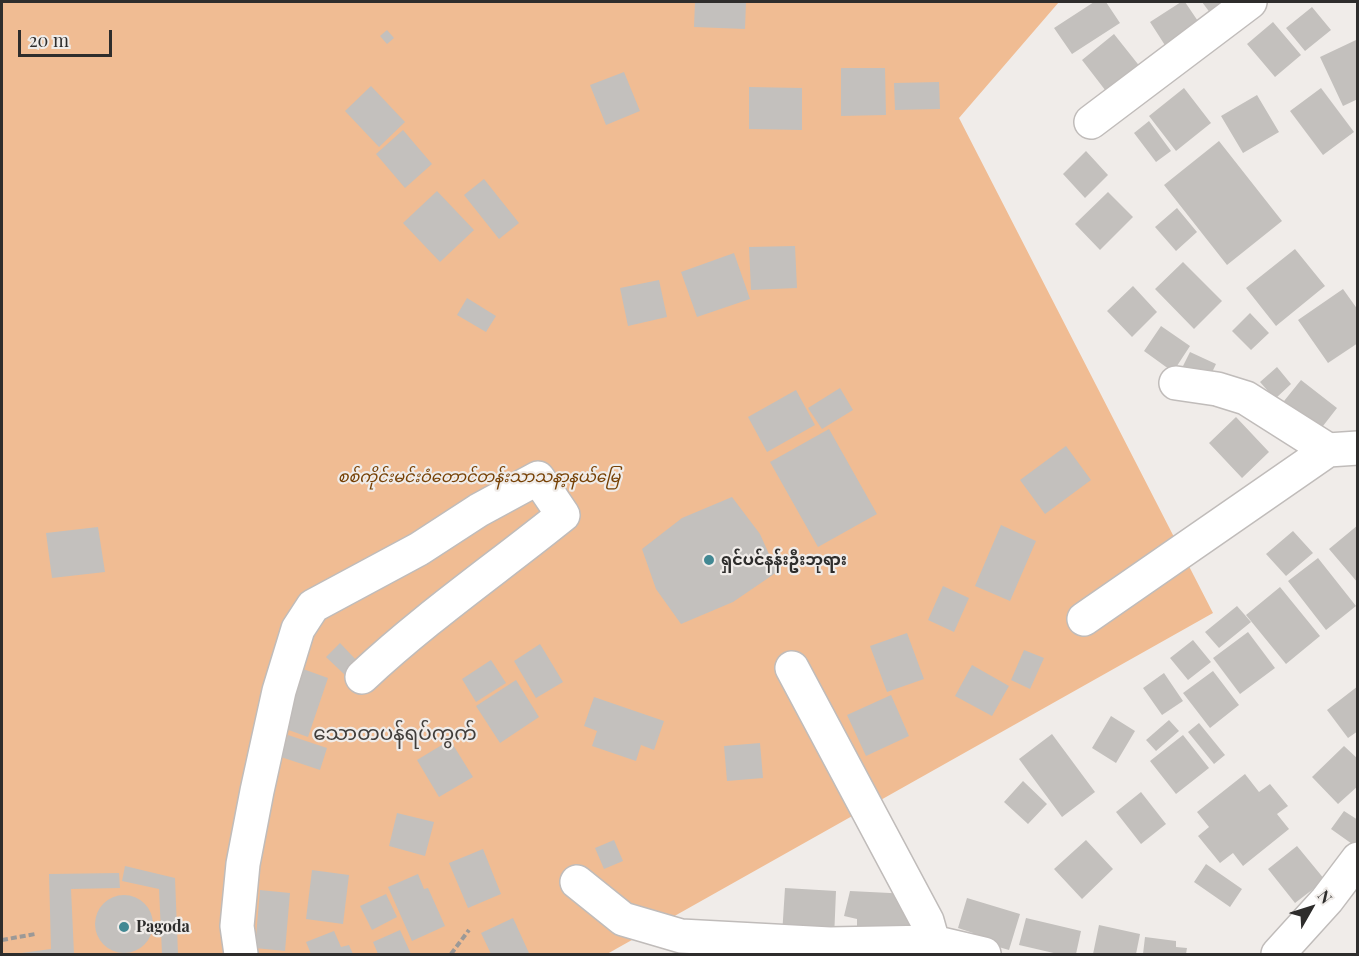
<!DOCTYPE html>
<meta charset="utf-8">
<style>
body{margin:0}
#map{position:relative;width:1359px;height:956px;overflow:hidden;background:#f0ece9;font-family:"Playfair Display",serif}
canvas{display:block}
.frame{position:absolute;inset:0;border:3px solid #2e2d2c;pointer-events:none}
.north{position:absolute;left:1281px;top:878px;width:60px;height:60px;-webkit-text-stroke:4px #f0ece9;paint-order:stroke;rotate:51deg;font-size:16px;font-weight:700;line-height:24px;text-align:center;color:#2e2d2c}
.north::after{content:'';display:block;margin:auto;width:21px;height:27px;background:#2e2d2c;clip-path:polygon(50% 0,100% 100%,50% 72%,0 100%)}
.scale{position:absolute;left:18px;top:30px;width:94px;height:27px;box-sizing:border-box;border:3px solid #2e2d2c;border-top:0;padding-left:8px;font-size:18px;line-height:21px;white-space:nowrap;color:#2e2d2c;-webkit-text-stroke:4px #f0ece9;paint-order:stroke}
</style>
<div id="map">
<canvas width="1359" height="956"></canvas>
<div class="frame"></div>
<div class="north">N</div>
<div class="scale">20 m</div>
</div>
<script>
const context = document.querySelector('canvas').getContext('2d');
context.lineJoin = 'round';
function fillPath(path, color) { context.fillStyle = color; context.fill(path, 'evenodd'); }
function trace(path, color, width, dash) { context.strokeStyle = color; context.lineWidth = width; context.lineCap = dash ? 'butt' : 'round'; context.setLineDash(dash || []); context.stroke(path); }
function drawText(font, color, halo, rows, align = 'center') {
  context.font = font + ' "Playfair Display","Noto Sans Myanmar",serif'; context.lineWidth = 4.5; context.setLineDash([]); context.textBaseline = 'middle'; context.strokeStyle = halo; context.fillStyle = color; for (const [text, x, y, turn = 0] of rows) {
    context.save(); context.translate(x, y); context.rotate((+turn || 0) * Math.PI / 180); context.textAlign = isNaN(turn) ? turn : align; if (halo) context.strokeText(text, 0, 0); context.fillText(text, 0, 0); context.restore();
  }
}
fillPath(new Path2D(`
 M2,2H1059L959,118L1213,613L607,954H2Z`), '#f0bc93');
fillPath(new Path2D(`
 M695,2H746L745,29L694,27Z
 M1094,2H1106L1120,23L1072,54L1054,28Z
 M1181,2H1185L1204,30L1170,53L1150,22Z
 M1202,2H1228L1211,14Z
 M1312,7L1331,30L1305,51L1286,28Z
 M1273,22L1301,55L1275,77L1247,44Z
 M387,30L394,38L387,44L380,36Z
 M1114,34L1145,73L1112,99L1082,60Z
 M1356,40L1358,43V99L1343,106L1320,57Z
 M841,68H885L886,115L841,116Z
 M624,72L640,111L606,125L590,85Z
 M939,82L940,109L895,110L894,83Z
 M371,86L405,122L379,147L345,111Z
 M749,87L802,88V130L749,129Z
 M1184,88L1211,123L1176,151L1149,116Z
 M1321,88L1354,132L1323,155L1290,111Z
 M1257,95L1279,132L1243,153L1221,116Z
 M1149,121L1171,151L1156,162L1134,133Z
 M403,130L432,164L405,188L376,154Z
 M1219,141L1282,221L1227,265L1164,185Z
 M1086,151L1108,175L1085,198L1063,174Z
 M484,179L519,223L499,239L464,195Z
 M437,191L474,230L440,262L403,223Z
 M1108,192L1133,217L1100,250L1075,224Z
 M1177,208L1197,232L1176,251L1155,227Z
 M795,246L797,288L751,290L749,247Z
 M1295,249L1325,286L1276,326L1246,288Z
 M734,253L750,299L697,317L681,272Z
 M1183,262L1222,301L1194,329L1155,289Z
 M659,280L667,317L628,326L620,288Z
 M1133,286L1157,312L1132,337L1107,311Z
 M1343,289L1358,310V343L1328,363L1298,320Z
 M467,298L496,316L486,332L457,315Z
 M1250,313L1269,333L1251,350L1232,331Z
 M1161,326L1190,346L1173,372L1144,351Z
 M1190,352L1216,364L1206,385L1180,372Z
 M1277,367L1291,384L1275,399L1260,382Z
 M1301,380L1337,408L1316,435L1280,406Z
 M840,388L853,410L822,429L808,408Z
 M796,390L815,425L767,452L748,417Z
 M1236,417L1269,452L1242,478L1209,443Z
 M829,429L877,514L818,547L770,462Z
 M1066,446L1091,480L1045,514L1020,480Z
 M732,497L760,534L777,572L733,602L681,624L656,589L642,549L682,518Z
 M1001,525L1036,541L1010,601L975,586Z
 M1358,525V583L1329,549Z
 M98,527L105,572L52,578L46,533Z
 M1293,531L1313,553L1286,576L1266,554Z
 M1318,558L1356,606L1326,630L1288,581Z
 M943,586L969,598L954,632L928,620Z
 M1280,587L1320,636L1286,664L1246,615Z
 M1237,606L1251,622L1219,648L1205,632Z
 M1248,632L1275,668L1240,694L1213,658Z
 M907,633L924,679L887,692L870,646Z
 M1193,640L1211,662L1188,680L1170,658Z
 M340,643L358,662L345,675L326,657Z
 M540,644L563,682L536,698L514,661Z
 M1024,650L1044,658L1030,689L1011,680Z
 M491,660L506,683L476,702L462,679Z
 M972,665L1009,686L992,716L955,696Z
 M303,669L328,678L308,737L283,728Z
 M1213,671L1239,705L1210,728L1183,693Z
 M1164,673L1183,701L1162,715L1143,688Z
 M516,680L539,717L500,743L476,706Z
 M1358,686V731L1348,738L1327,710Z
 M891,695L909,736L866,756L847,715Z
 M594,697L664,721L654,750L641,745L636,761L592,746L597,731L584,726Z
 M1111,716L1135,731L1116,763L1092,748Z
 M1169,720L1179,731L1156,751L1146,740Z
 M1199,723L1225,755L1214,764L1188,732Z
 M1052,734L1095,792L1062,817L1019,759Z
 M288,735L327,748L320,770L281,757Z
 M1183,735L1209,768L1176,794L1150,761Z
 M450,740L473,777L439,797L417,760Z
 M760,743L763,778L727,781L724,746Z
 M1344,746L1358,759V786L1338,804L1312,777Z
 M1245,774L1259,792L1270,784L1288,806L1277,814L1289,829L1243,866L1233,853L1220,863L1198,836L1209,827L1197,812Z
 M1023,781L1047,804L1028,824L1004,802Z
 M1141,792L1166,824L1141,844L1116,812Z
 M1344,811L1358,820V843L1355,846L1331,829Z
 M397,813L434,822L425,856L389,846Z
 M614,840L623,861L604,869L595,848Z
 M1086,840L1113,869L1082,899L1054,869Z
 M1297,846L1325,880L1295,903L1268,869Z
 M483,849L501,894L468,908L449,863Z
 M1206,864L1242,889L1230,907L1194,882Z
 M125,866L175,878L178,954H162L159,889L122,881Z
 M312,870L349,875L343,924L306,919Z
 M119,873L120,888L71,889L74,954H14L51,949L49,874Z
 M418,874L424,889L428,888L445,926L412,941L388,887Z
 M785,888L836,891L834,939L782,935Z
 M260,890L290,893L285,951L255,948Z
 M850,891L910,894L920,926L857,932V919L844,916Z
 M386,894L397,917L372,930L360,906Z
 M95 924a29 29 0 1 1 58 0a29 29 0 1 1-58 0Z
 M967,898L1020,914L1009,950L971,939L973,933L958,928Z
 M513,918L529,953L491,954L481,933Z
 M1026,918L1081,931L1076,954H1058L1019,945Z
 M1099,925L1140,934L1136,954H1093Z
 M400,930L411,954H378L373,942Z
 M334,931L341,947L349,945L353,954H311L306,942Z
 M1145,937L1176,941V947L1187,948L1186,954H1143Z`), '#c3c0bd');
const minor = new Path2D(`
 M1091,122L1250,2
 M1176,383L1217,389L1246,398L1328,450
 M1084,619L1328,450L1358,448
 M792,668L927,921L933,942L984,954
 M577,882L623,919L681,936L830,944L933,942
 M241,954L237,926L243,864L257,791L279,691L298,629L313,606L419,549L479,510L538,478L563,515C496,569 425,618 362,677
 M1278,954L1327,900L1358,859`);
trace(minor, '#c0bcba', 36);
trace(new Path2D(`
 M2,940L35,934
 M451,954L469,930`), '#9c9997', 4, [6, 3]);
trace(minor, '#fff', 33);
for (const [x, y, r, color] of [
 [709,560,6,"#428893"],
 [124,927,6,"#428893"]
]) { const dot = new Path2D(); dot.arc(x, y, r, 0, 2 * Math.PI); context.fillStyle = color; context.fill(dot); trace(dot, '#f0ece9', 2); }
drawText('italic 16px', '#764004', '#f0ece9', [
 ["စစ်ကိုင်းမင်းဝံတောင်တန်းသာသနာ့နယ်မြေ",479,477]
]);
drawText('bold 16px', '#2e2d2c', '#f0ece9', [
 ["ရှင်ပင်နန်းဦးဘုရား",721,560],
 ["Pagoda",136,927]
], 'left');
drawText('20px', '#413e3b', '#f0ece9', [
 ["သောတပန်ရပ်ကွက်",395,734]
]);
</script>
